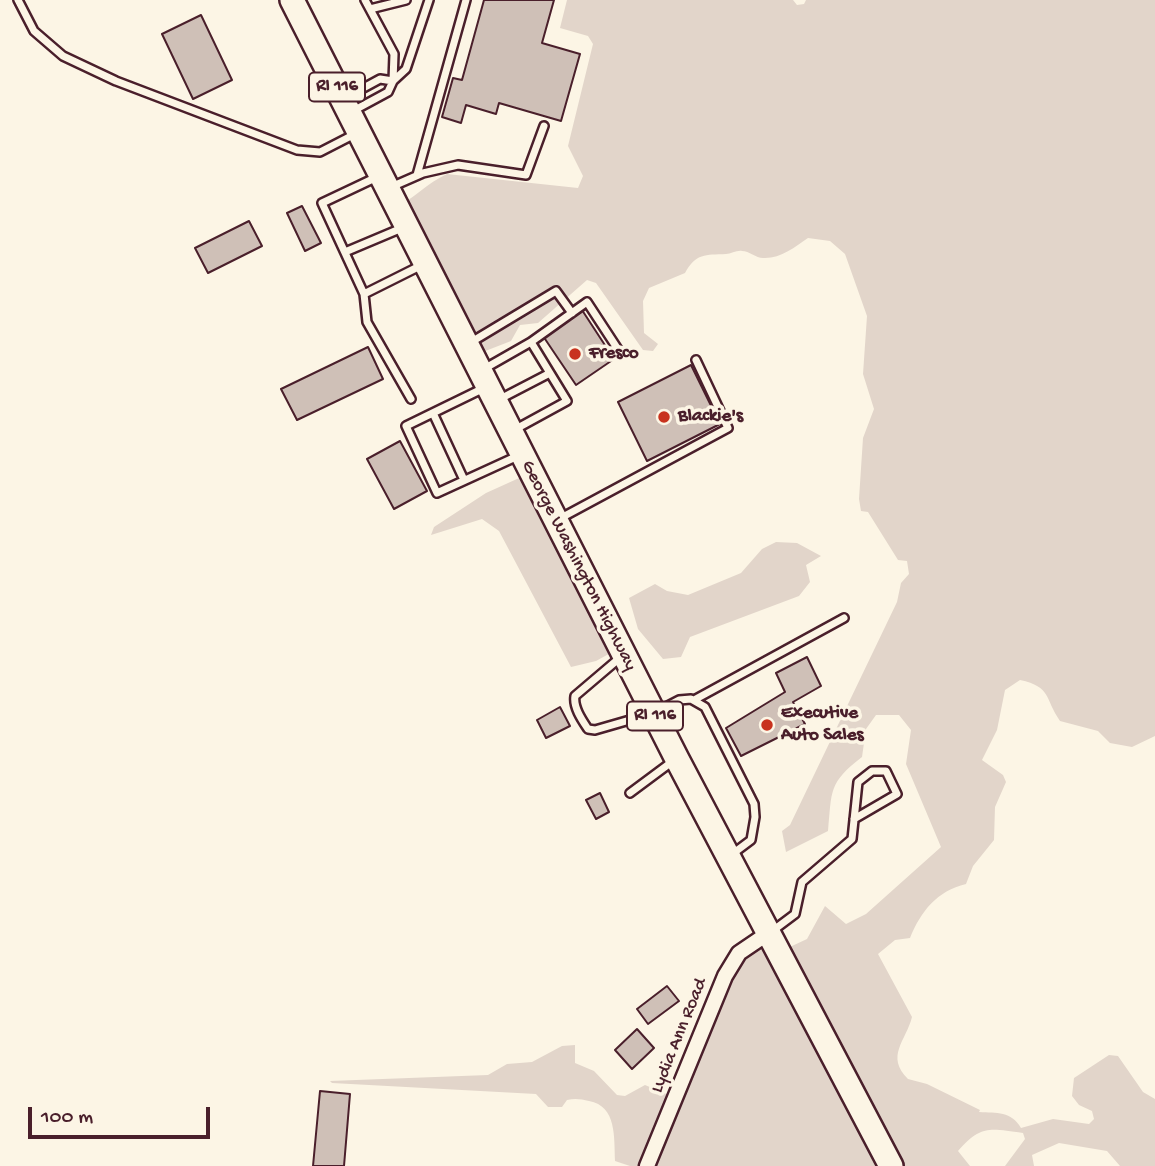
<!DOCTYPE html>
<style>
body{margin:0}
#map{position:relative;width:1155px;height:1166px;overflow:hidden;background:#fcf5e5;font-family:"Gochi Hand",sans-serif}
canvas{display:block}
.scale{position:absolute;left:28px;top:1107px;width:182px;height:32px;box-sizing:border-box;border:4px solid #4a1f2b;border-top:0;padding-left:9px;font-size:21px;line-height:24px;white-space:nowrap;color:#4a1f2b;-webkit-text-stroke:5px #fcf5e5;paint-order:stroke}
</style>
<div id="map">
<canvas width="1155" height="1166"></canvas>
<div class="scale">100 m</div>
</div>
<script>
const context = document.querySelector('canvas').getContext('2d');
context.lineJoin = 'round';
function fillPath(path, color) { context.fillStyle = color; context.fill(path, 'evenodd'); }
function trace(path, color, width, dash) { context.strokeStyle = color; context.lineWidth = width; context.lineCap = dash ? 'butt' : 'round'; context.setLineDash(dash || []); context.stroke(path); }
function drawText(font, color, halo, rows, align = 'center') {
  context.font = font + ' "Gochi Hand",sans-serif'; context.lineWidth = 7; context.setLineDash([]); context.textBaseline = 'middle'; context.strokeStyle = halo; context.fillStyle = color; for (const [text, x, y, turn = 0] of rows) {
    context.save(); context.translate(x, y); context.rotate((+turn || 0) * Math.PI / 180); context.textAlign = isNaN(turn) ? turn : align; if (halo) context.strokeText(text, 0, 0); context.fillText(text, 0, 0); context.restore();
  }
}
fillPath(new Path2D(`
 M567,0H793L797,5L804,4L806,0H1155V736L1132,747L1110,743L1098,731L1060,721C1044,698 1052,687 1020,680L1005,690L997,730L982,760L1003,775L1006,782L995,807L994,840L973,866L966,884C937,891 921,911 910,938L895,940L878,954L912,1017C906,1041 885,1056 908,1079L927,1084L980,1110L979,1112C997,1113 1011,1111 1021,1128L1053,1119L1089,1124L1094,1119L1092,1111L1079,1105L1072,1096L1074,1078L1109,1055L1118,1056L1143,1092L1155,1099V1166H1120L1107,1151L1059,1143L1032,1155L1034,1166H1005L1025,1139L1023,1133C990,1129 982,1124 958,1151L970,1166H630L615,1161C614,1138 617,1106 589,1101C581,1099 575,1098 567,1100L562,1107H548L536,1094L332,1083L330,1081L488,1075L507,1064L532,1062L562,1046L575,1045V1063L594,1071L617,1095L625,1096L645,1085L671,1096L734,952L756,929L777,953L807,939L825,906L846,924L866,914L941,847L906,764L911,730L899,715H876L866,729L862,757C828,783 832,791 828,831L786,852L782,831L790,825L897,602L901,583L909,574L907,561L898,560L868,512L861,511L859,499L863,438L874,409L863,374L867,316L845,254L830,241L808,238C795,247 780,259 763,258C756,258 749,251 742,251C737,250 731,254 726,254C705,255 696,253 685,273L649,288L643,301L644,333L658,344L653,351L643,350L596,283L587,280L538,323L520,325L511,341L470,357L394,208C414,199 427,183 447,174L578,188L583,176L568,146L593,44L588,36L560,28Z
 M528,474L616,650L596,661L571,667L499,531L482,519L431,535L434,527L486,493Z
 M776,542L797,543L821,556L806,565L810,582L799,596L690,637L681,657L663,659L638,629L629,598L655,584L667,591L688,595L741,573L762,549Z`), '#e2d5ca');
const building = new Path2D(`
 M484,0H554L542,43L580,54L561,121L499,103L496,114L466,105L461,123L442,117L453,78L462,80Z
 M201,15L232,80L193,99L162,34Z
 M302,206L321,243L305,251L287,213Z
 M249,221L262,246L208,273L195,248Z
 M582,310L614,359L576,385L543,336Z
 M368,347L383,379L297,420L281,389Z
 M691,365L720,424L647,461L618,402Z
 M400,441L427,491L394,509L367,459Z
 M807,657L821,686L793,702L805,724L741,756L726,728L785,692L776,673Z
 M560,707L570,726L546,738L537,720Z
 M600,793L609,812L596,819L586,800Z
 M667,986L679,1001L648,1024L637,1009Z
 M637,1029L654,1048L632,1069L615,1050Z
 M320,1091L350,1094L344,1166H313Z`);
fillPath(building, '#cfc0b7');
trace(building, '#4a1f2b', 2);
const lane = new Path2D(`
 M18,0L34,31L63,56L116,81L297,150L320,152L355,134
 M365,0L394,54L393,81
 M370,9L406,0
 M393,81L406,69L429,0
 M345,98L380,79L393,81L388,92L351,112
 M417,175L466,0
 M377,177L322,203L364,294L367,322L411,399
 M391,187L423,173L458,165L526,175L544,126
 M345,252L402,228
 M364,294L422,265
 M468,344L556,291L572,313
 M482,370L531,342
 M486,387L406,426L437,493L520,455
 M498,400L550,373
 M433,413L464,480
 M514,430L567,401L531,342L587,302L621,354
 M559,519L728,428L696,360
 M622,656L575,696C573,707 582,720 588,729L595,730L654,713L679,700L691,699L705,707L754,804L755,817L751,840L731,855
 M694,700L844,618
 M630,793L673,761
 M771,932L795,914L802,882L852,839L858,782L872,771H886L897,794L854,819`);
const street = new Path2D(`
 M647,1166L725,976L739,953L767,934`);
const primary = new Path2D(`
 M292,0L677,759L891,1166`);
trace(lane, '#4a1f2b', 12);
trace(street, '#4a1f2b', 19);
trace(primary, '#4a1f2b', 28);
trace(lane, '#fcf5e5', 7);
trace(street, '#fcf5e5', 14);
trace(primary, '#fcf5e5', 23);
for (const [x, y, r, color] of [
 [575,354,7,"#c8321e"],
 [664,417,7,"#c8321e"],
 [767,725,7,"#c8321e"]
]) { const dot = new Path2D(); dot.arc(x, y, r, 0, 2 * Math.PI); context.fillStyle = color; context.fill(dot); trace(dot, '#fcf5e5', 2.5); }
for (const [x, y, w] of [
 [337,87,56],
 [655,716,56]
]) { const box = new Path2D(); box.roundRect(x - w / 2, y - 14.5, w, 29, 5); context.fillStyle = '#fcf5e5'; context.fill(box); trace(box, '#4a1f2b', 2); }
drawText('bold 18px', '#4a1f2b', null, [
 ["RI 116",337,87],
 ["RI 116",655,716]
]);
drawText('bold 19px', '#4a1f2b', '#fcf5e5', [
 ["Fresco",589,354],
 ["Blackie's",678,417],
 ["Executive",781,714],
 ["Auto Sales",781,736]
], 'left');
drawText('19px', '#4a1f2b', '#fcf5e5', [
 ["George Washington Highway",578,566,63],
 ["Lydia Ann Road",680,1036,-68]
]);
</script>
